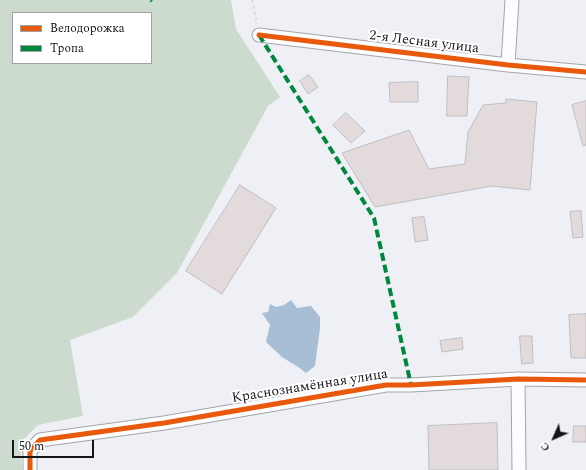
<!DOCTYPE html>
<meta charset="utf-8">
<style>
body{margin:0}
#map{position:relative;width:586px;height:470px;overflow:hidden;background:#eef0f6;font-family:Spectral,serif}
canvas{display:block}
.legend{position:absolute;left:12px;top:12px;width:140px;height:52px;box-sizing:border-box;background:#fff;border:1px solid #a1a2a3;margin:0;padding:5px 7px;list-style:none;font-size:12px;color:#15161a}
.legend li{display:flex;align-items:center;gap:8px;height:20px}
.legend b{width:20px;border:1px solid #a1a2a3}
.north{position:absolute;left:534px;top:418px;width:40px;height:40px;-webkit-text-stroke:3px #fff;paint-order:stroke;rotate:225deg;font-size:11px;font-weight:700;line-height:16px;text-align:center;color:#15161a}
.north::after{content:'';display:block;margin:auto;width:14px;height:18px;background:#15161a;clip-path:polygon(50% 0,100% 100%,50% 72%,0 100%)}
.scale{position:absolute;left:12px;top:440px;width:82px;height:18px;box-sizing:border-box;border:2px solid #15161a;border-top:0;padding-left:5px;font-size:12px;line-height:14px;white-space:nowrap;color:#15161a;-webkit-text-stroke:3px #fff;paint-order:stroke}
</style>
<div id="map">
<canvas width="586" height="470"></canvas>
<ul class="legend">
<li><b style="height:5px;background:#e8590c"></b>Велодорожка</li>
<li><b style="height:5px;background:#00873e"></b>Тропа</li>
</ul>
<div class="north">С</div>
<div class="scale">50 m</div>
</div>
<script>
const context = document.querySelector('canvas').getContext('2d');
context.lineJoin = 'round';
function fillPath(path, color) { context.fillStyle = color; context.fill(path, 'evenodd'); }
function trace(path, color, width, dash) { context.strokeStyle = color; context.lineWidth = width; context.lineCap = dash ? 'butt' : 'round'; context.setLineDash(dash || []); context.stroke(path); }
function drawText(font, color, halo, rows, align = 'center') {
  context.font = font + ' Spectral,serif'; context.lineWidth = 4; context.setLineDash([]); context.textBaseline = 'middle'; context.strokeStyle = halo; context.fillStyle = color; for (const [text, x, y, turn = 0] of rows) {
    context.save(); context.translate(x, y); context.rotate((+turn || 0) * Math.PI / 180); context.textAlign = isNaN(turn) ? turn : align; if (halo) context.strokeText(text, 0, 0); context.fillText(text, 0, 0); context.restore();
  }
}
fillPath(new Path2D(`
 M0,0H231L236,29L280,97L268,106L177,273L133,317L70,340L83,416L38,425L20,443L22,470H0ZM13,13H151V63H13Z`), '#ccdbce');
fillPath(new Path2D(`
 M291,300L297,308L311,306L320,317V328L315,366L306,373L301,369L282,357L266,342L270,325L262,313L268,312L270,304L276,307L284,305Z`), '#a7bed4');
const building = new Path2D(`
 M309,75L318,87L308,94L300,81Z
 M448,76L469,77L467,116H447Z
 M418,82V102H390L389,83Z
 M506,99L537,102L530,190L492,186L375,207L342,153L409,130L429,169L465,164L468,132L483,105L506,103Z
 M586,101V145L583,146L572,105Z
 M346,113L365,131L351,143L333,125Z
 M240,185L276,208L222,294L186,271Z
 M581,211L583,237L573,238L570,212Z
 M424,217L428,240L415,242L412,218Z
 M586,314V358H571L569,315Z
 M520,336H532L533,363L522,364Z
 M462,338L463,349L442,352L440,341Z
 M497,423L498,470H429L428,426Z
 M574,426H586V442H573Z`);
fillPath(building, '#e3dadc');
trace(building, '#bfbec0', 1);
const minor = new Path2D(`
 M259,35L508,65L586,72
 M508,65L512,0
 M518,379L519,470
 M30,470V451L40,440L164,423L386,385H411L518,379L586,380`);
trace(minor, '#a3a5aa', 15);
trace(new Path2D(`
 M252,0L257,24`), '#d9dadc', 2, [3, 3]);
trace(minor, '#fcfdfe', 13);
trace(new Path2D(`
 M151,0L152,1
 M259,35L374,218L411,385`), '#00873e', 4, [8, 4]);
trace(new Path2D(`
 M259,35L508,65L586,72
 M30,470V451L40,440L164,423L386,385H411L518,379L586,380`), '#e8590c', 5);
drawText('14px', '#15161a', '#fff', [
 ["2-я Лесная улица",424,43,7],
 ["Краснознамённая улица",310,387,-9]
]);
</script>
